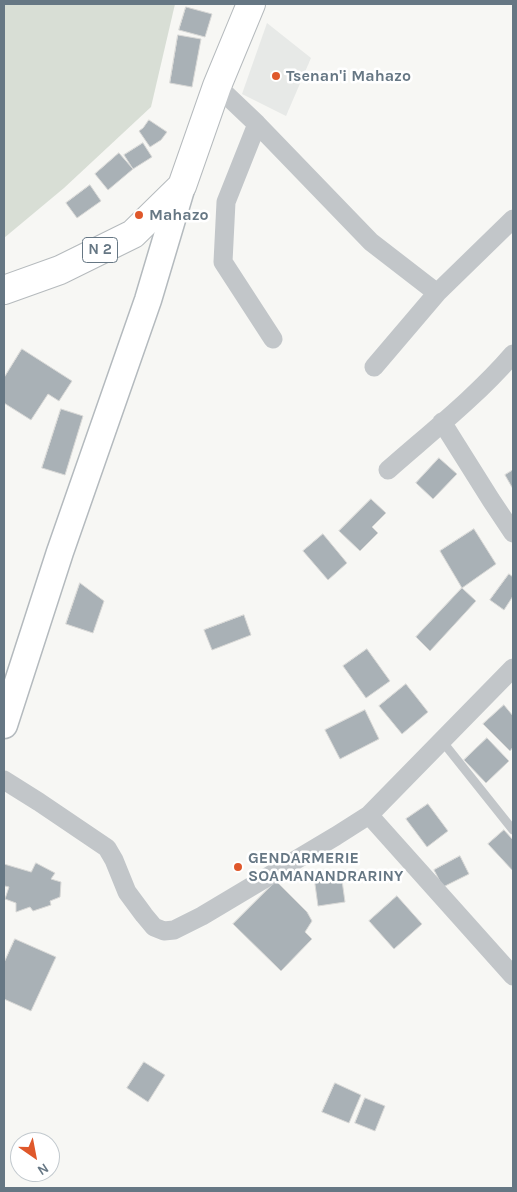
<!DOCTYPE html>
<style>
body{margin:0}
#map{position:relative;width:517px;height:1192px;overflow:hidden;background:#f7f7f4;font-family:Karla,sans-serif}
canvas{display:block}
.frame{position:absolute;inset:0;border:5px solid #667784;pointer-events:none}
.north{position:absolute;left:10px;top:1132px;width:50px;height:50px;box-sizing:border-box;background:#fff;border:1px solid #c2c9ce;border-radius:50%;rotate:147deg;font-size:14px;font-weight:700;line-height:20px;text-align:center;color:#667784}
.north::after{content:'';display:block;margin:auto;width:18px;height:22px;background:#df582b;clip-path:polygon(50% 0,100% 100%,50% 72%,0 100%)}
</style>
<div id="map">
<canvas width="517" height="1192"></canvas>
<div class="frame"></div>
<div class="north">N</div>
</div>
<script>
const context = document.querySelector('canvas').getContext('2d');
context.lineJoin = 'round';
function fillPath(path, color) { context.fillStyle = color; context.fill(path, 'evenodd'); }
function trace(path, color, width, dash) { context.strokeStyle = color; context.lineWidth = width; context.lineCap = dash ? 'butt' : 'round'; context.setLineDash(dash || []); context.stroke(path); }
function drawText(font, color, halo, rows, align = 'center') {
  context.font = font + ' Karla,sans-serif'; context.lineWidth = 5; context.setLineDash([]); context.textBaseline = 'middle'; context.strokeStyle = halo; context.fillStyle = color; for (const [text, x, y, turn = 0] of rows) {
    context.save(); context.translate(x, y); context.rotate((+turn || 0) * Math.PI / 180); context.textAlign = isNaN(turn) ? turn : align; if (halo) context.strokeText(text, 0, 0); context.fillText(text, 0, 0); context.restore();
  }
}
fillPath(new Path2D(`
 M267,23L311,58L286,116L242,94Z`), '#e7e9e7');
fillPath(new Path2D(`
 M4,4H175L151,107L64,188L4,238Z`), '#d8ded5');
const building = new Path2D(`
 M186,7L212,14L205,37L179,30Z
 M178,35L201,39L192,87L170,83Z
 M149,120L167,132L161,140L150,147L139,131L143,128Z
 M143,143L152,157L133,169L124,155Z
 M119,153L133,169L108,190L95,174Z
 M90,185L101,201L77,218L66,203Z
 M22,349L72,381L59,401L48,394L31,420L4,403V378Z
 M61,409L83,416L65,475L42,468Z
 M439,458L457,474L433,499L416,483Z
 M513,470V489L505,475Z
 M371,499L386,513L372,527L378,533L360,551L339,531Z
 M474,529L496,564L462,588L440,551Z
 M323,534L347,563L328,580L303,551Z
 M509,574L513,577V596L504,610L490,600Z
 M80,583L104,601L93,633L66,624Z
 M462,588L476,601L430,651L416,637Z
 M244,615L251,635L212,650L204,630Z
 M367,649L390,681L366,698L343,666Z
 M406,684L428,712L402,734L379,706Z
 M504,705L513,716V747L510,751L483,724Z
 M365,710L379,739L340,759L325,730Z
 M487,738L509,761L486,783L464,760Z
 M428,804L448,831L427,847L406,819Z
 M504,830L513,840V871L488,844Z
 M460,856L469,874L443,887L434,870Z
 M36,863L55,873L51,879L61,882L60,897L50,901L51,905L33,911L30,907L16,912V903L5,899L9,887L5,886L4,889V864L31,872Z
 M341,873L345,902L318,906L314,877Z
 M276,881L307,912L312,921L305,932L312,939L281,971L233,924Z
 M397,896L422,924L394,949L369,921Z
 M15,939L56,957L31,1011L4,999V963Z
 M144,1062L165,1075L148,1102L127,1088Z
 M335,1083L361,1095L349,1123L322,1112Z
 M365,1098L385,1106L375,1131L355,1123Z`);
fillPath(building, '#a9b1b6');
trace(building, '#d8d8d6', 1);
const secondary = new Path2D(`
 M4,725L60,552L148,300L182,186`);
const primary = new Path2D(`
 M4,290L60,270L133,234L182,186L217,86L251,4`);
trace(secondary, '#b4babe', 29);
trace(primary, '#b5babd', 30);
trace(new Path2D(`
 M442,741L513,830`), '#c2c6c9', 9);
trace(new Path2D(`
 M217,86L257,124
 M273,339L223,262L226,202L257,124L371,242L437,293
 M374,367L437,293L513,219
 M442,422L491,500L513,533
 M388,470C430,433 477,396 513,354
 M4,780L39,802L107,848L114,860L127,892L144,915L154,927L164,931L174,930L202,916L336,836L369,815L513,668
 M369,815L513,976`), '#c2c6c9', 19);
trace(secondary, '#fff', 26);
trace(primary, '#fff', 28);
for (const [x, y, r, color] of [
 [276,76,5,"#df582b"],
 [139,215,5,"#df582b"],
 [238,867,5,"#df582b"]
]) { const dot = new Path2D(); dot.arc(x, y, r, 0, 2 * Math.PI); context.fillStyle = color; context.fill(dot); trace(dot, '#fff', 2); }
for (const [x, y, w] of [
 [100,250,35]
]) { const box = new Path2D(); box.roundRect(x - w / 2, y - 12.5, w, 25, 4); context.fillStyle = '#fff'; context.fill(box); trace(box, '#667784', 1); }
drawText('bold 15px', '#667784', null, [
 ["N 2",100,250]
]);
drawText('bold 16px', '#667784', '#fff', [
 ["Tsenan'i Mahazo",286,76],
 ["Mahazo",149,215],
 ["GENDARMERIE",248,858],
 ["SOAMANANDRARINY",248,876]
], 'left');
</script>
